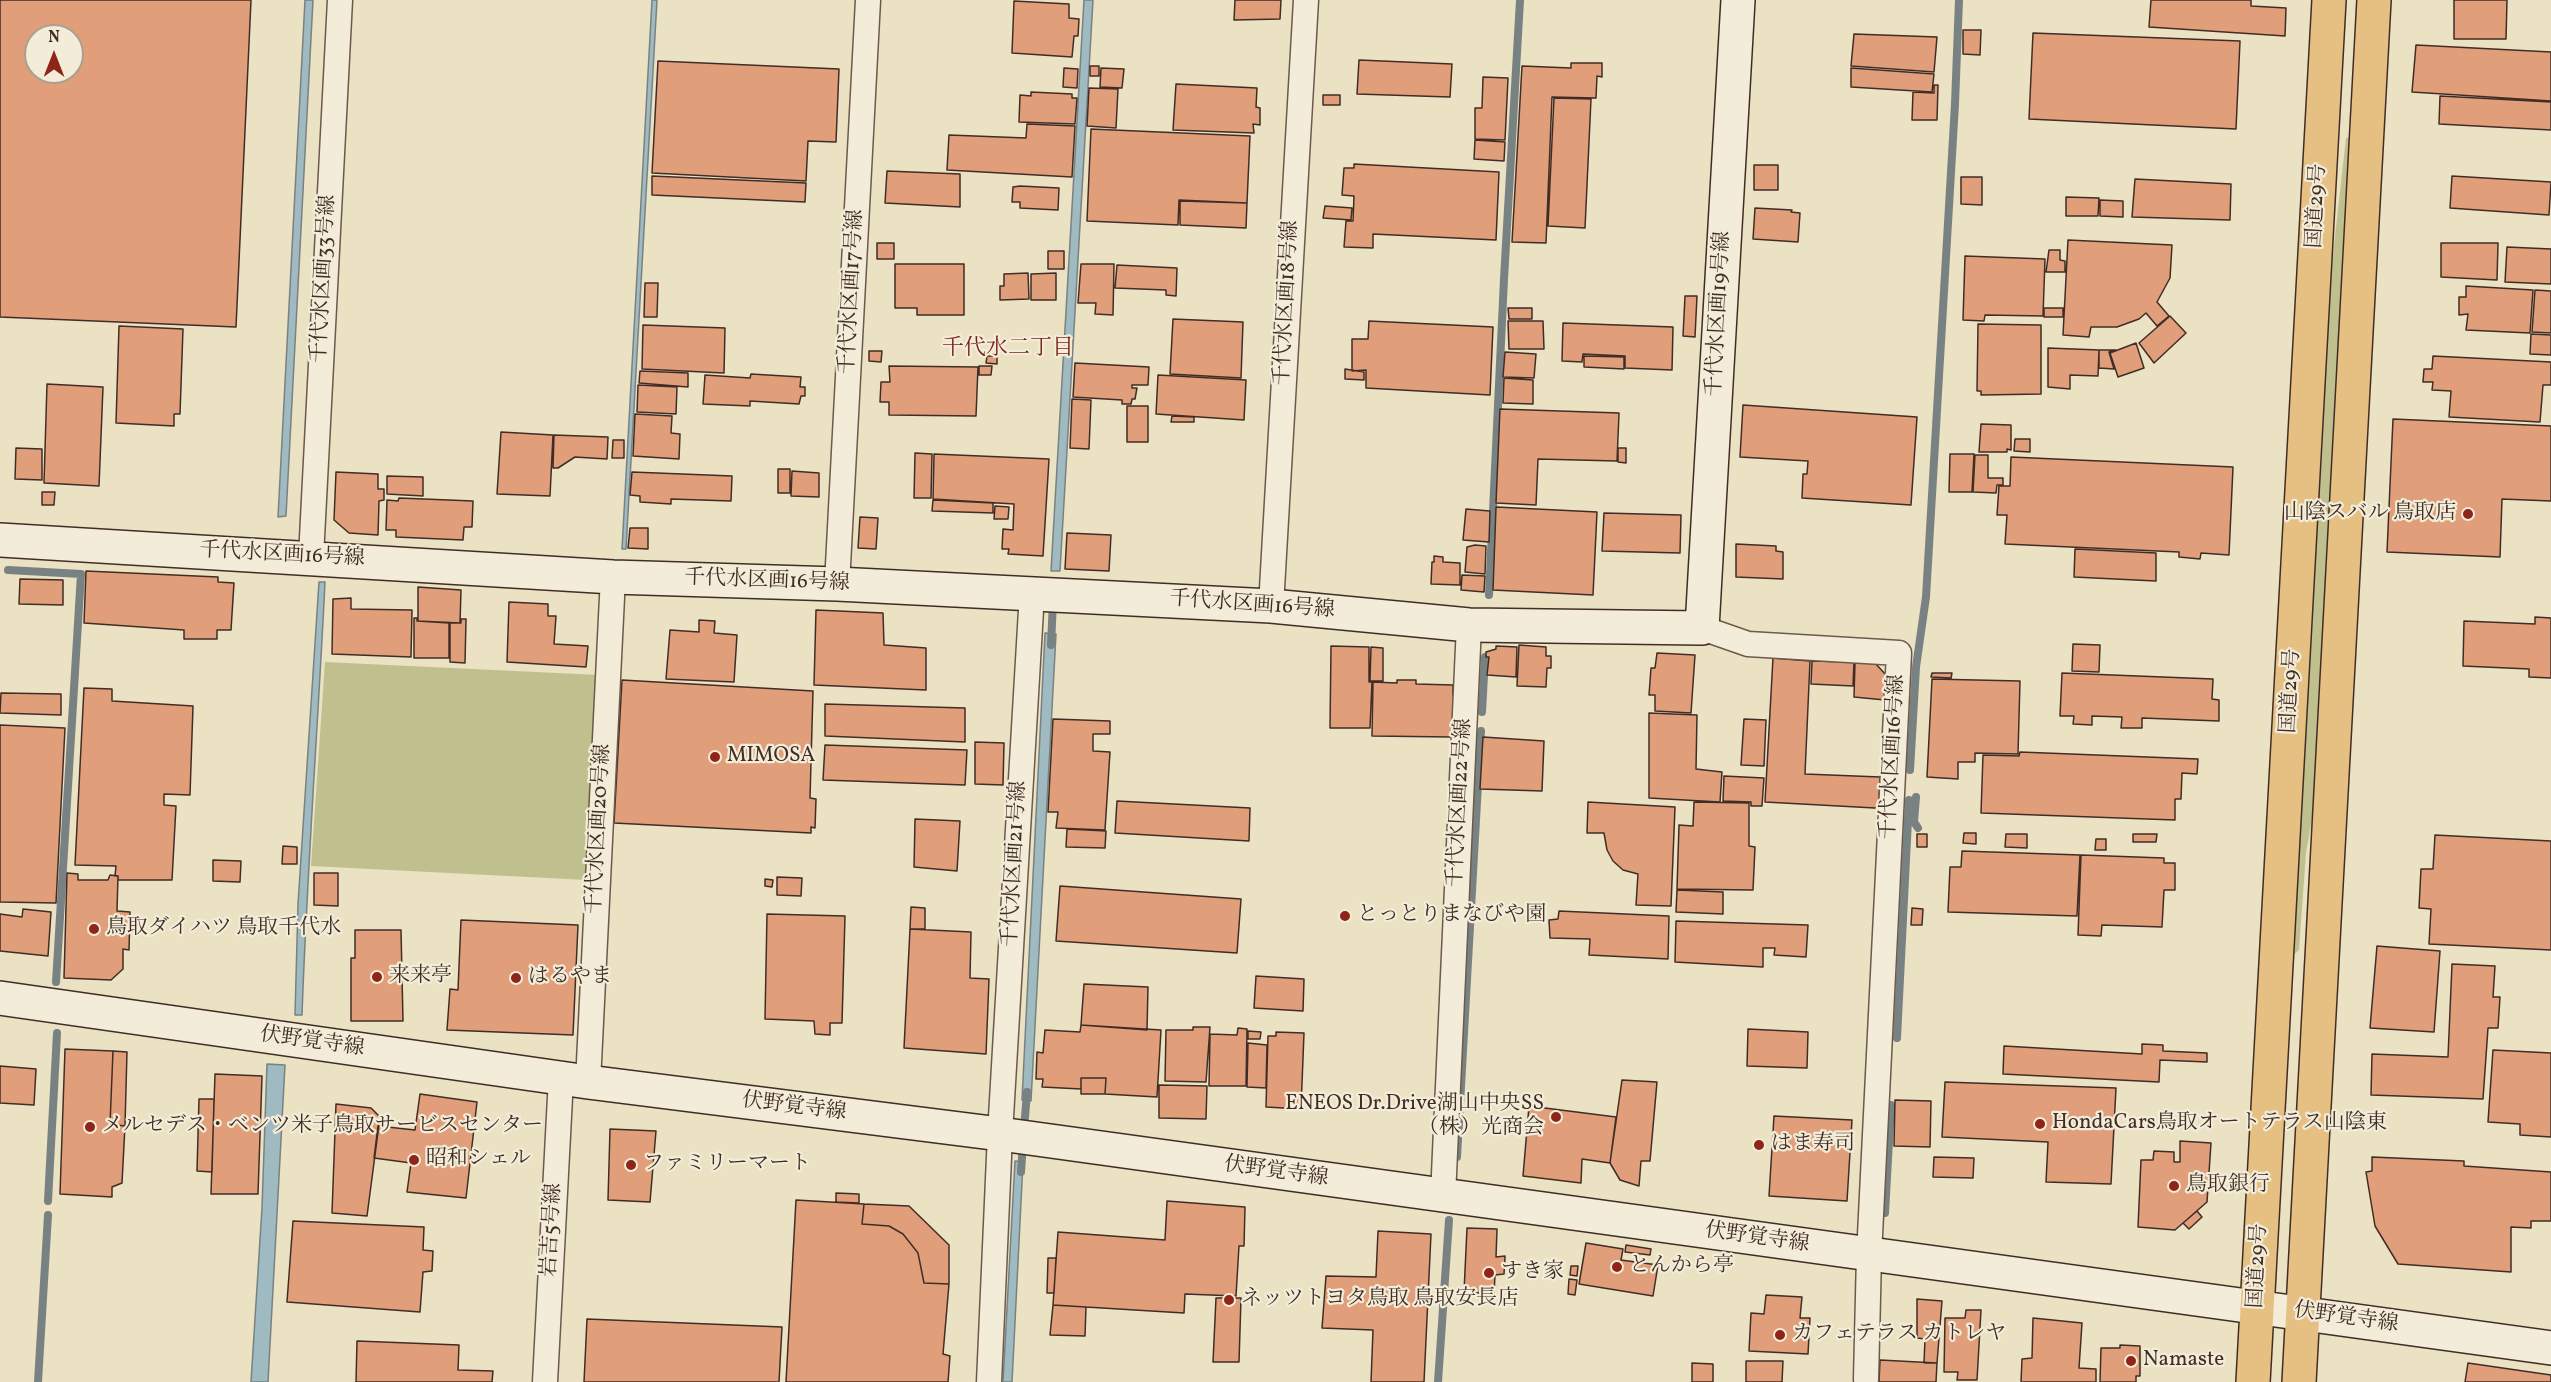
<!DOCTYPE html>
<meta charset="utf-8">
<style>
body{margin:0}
#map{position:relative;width:2551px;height:1382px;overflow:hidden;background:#ebe1c3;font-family:Vollkorn,serif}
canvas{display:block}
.north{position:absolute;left:24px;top:24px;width:60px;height:60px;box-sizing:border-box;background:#f2ecd8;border:2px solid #aba090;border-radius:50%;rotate:0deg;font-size:16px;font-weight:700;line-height:24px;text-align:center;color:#412d25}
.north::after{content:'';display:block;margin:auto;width:21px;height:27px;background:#8f2418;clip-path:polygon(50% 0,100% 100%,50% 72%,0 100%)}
</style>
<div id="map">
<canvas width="2551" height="1382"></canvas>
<div class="north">N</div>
</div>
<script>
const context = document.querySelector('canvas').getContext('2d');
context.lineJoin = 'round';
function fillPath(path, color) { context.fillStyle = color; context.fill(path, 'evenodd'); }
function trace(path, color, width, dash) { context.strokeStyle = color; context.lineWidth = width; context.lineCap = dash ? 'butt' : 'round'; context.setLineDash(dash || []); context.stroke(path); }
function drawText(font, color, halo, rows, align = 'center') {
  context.font = font + ' Vollkorn,"Noto Serif JP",serif'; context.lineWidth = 4.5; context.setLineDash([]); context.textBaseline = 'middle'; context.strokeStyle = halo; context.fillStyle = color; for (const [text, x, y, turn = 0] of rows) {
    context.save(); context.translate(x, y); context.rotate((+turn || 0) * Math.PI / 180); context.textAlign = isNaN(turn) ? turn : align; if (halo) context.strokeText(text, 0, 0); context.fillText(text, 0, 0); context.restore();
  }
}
fillPath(new Path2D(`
 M2350,137L2320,772L2306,853L2299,950L2293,955L2328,299L2346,138Z
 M325,662L599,675L587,880L311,866Z`), '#c0c08e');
const water = new Path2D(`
 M305,0H313L286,516L278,517Z
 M652,0H657L626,549H622Z
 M1084,0H1093L1060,571H1051Z
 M319,582H325C318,726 307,870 302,1015H295L298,904Z
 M1045,633L1056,634L1031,1101L1022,1100Z
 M267,1064L285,1065L268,1382H251L262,1208Z
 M1015,1161L1023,1162L1012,1382H1003Z`);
fillPath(water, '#9fbac0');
trace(water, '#798282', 1.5);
trace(new Path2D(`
 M8,570L81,574L56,982
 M1489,595L1504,279L1520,0
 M1051,645L1053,601
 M1482,712L1485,657
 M1910,770L1916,667L1926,597L1955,104L1959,0
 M1916,797L1914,822L1918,828
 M1897,1038L1909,800
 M1024,1130L1027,1092
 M1457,1157L1481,731
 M1021,1172L1023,1143
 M48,1201L57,1033
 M1885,1213L1891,1105
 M38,1382L48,1215
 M1438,1382L1449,1220`), '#798282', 8);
const building = new Path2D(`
 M0,0H251L236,327L0,317ZM36,36H72V72H36Z
 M1235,0H1281L1280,19L1234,20Z
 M2151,0H2251V6L2286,8L2285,36L2149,27Z
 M2454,0H2507L2506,39H2454Z
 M1014,1L1069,4V18L1079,19L1078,36H1074L1072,57L1012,53Z
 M1963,30H1981L1980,55L1963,54Z
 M2033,33L2240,41L2236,129L2029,119Z
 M1854,34L1937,37L1934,72L1851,66Z
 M2416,45L2551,52V101L2412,92Z
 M1359,60L1452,64L1450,97L1357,94Z
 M658,61L839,69L836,142L808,141L806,181L652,173Z
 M1571,63H1602V77L1597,76L1596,98L1552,97L1546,243L1512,242L1522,66L1571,68Z
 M1090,66H1099V76H1090Z
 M1064,68L1078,69L1077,88L1063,87Z
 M1101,68L1124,69L1122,88L1100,87Z
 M1851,68L1934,74L1932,92L1851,87Z
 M1483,77L1508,78L1505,140L1475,139V108H1482Z
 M1176,84L1257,88L1256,107L1260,108V125L1253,124L1254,133L1173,130Z
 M1934,85H1938L1937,120H1912L1913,92L1934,93Z
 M1089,88L1118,89L1116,128L1087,126Z
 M1031,92L1072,94V98H1077L1075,124L1019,122L1020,95L1031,96Z
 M1323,95H1340V105H1323Z
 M2440,96L2551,102V130L2439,124Z
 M1554,98L1591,99L1585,228L1548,226Z
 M1027,124L1075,126L1072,177L947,170L949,135L1026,138Z
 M1091,129L1250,136L1247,203L1179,200L1178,225L1087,221Z
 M1475,140L1505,142L1504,161L1474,159Z
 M1354,164L1499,172L1496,240L1373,234V248L1344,247L1346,221H1353L1354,196L1342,195L1344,168H1354Z
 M1754,165H1778V190H1754Z
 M887,171L960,174V207L885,203Z
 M652,176L806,183L805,202L652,195Z
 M2452,176L2551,182L2549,215L2450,208Z
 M1961,177H1982V205L1961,204Z
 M2135,179L2231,184L2230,220L2132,217Z
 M1020,186L1059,188L1058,210L1020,208V202H1012L1013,187Z
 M2066,197L2099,198L2098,216H2066Z
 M2100,200L2123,201V217L2100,216Z
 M1180,201L1247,203L1246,228L1180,225Z
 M1325,206L1352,208L1351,220L1323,218Z
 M1755,208L1792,210L1791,212L1800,213L1798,242L1753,239Z
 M2068,240L2172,245L2170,278L2157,302L2169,316L2157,326L2146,313L2139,319L2117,327H2091L2089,337L2063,335Z
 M877,243H894V259H877Z
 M2441,243H2498L2497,280L2441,277Z
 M2507,247L2551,249V284L2505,282Z
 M2049,250H2060V260L2065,261V272H2046Z
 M1048,251H1064V269H1048Z
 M1965,256L2045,259L2043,316L1985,315L1984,321L1963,320Z
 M895,264H964V315H917V308H895Z
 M1081,264H1114L1113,315L1095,314L1096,303H1078Z
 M1117,265L1177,268L1176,296L1166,295V290L1115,288Z
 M1028,273L1029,299L1000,300V286H1004V274Z
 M1056,273V300H1031V274Z
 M645,283H658L657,317H644Z
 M2466,286L2533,290L2530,333L2466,330L2468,314L2459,315V297H2466Z
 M2535,290L2551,291V333L2532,332Z
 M1685,296H1697L1695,337L1683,336Z
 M1508,308H1532V319H1509Z
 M2044,308H2063V317H2044Z
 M2170,316L2186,333L2154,363L2139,343Z
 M1173,319L1243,322L1241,378L1170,374Z
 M1369,321L1493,327L1490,395L1366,388V370L1352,371V339H1368Z
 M1508,321H1543L1544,349H1509Z
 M1563,323L1673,327L1672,370L1625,368V356L1583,354L1582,362L1562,361Z
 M1978,324L2041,325V394L1981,395V391H1977Z
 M643,325L725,328L724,373L642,369Z
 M119,326L183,329L180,414H174V426L116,423Z
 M2531,334L2551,335V355L2530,354Z
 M2136,343L2144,368L2118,377L2110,353Z
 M2048,348L2099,350L2098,376L2070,375V389L2048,387Z
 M2099,350H2116L2109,352L2114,369L2099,368Z
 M869,351H882L881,362L869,361Z
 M1505,352L1536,354L1534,378L1503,377Z
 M987,356H997V364L986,363Z
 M1584,356L1624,357V369L1584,367Z
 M2433,356L2551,362V385H2543L2540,422L2449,417L2451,391L2432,390L2433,382H2423L2424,369H2432Z
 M1075,363L1149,367L1148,385H1132V388H1137L1135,399H1132L1131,404H1122V400L1073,397Z
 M889,366L978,367L976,416L889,415V402H880L881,382H890Z
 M979,366H992L991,375H979Z
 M1345,369L1364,372V380L1345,379Z
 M640,371L688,373V387L639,383Z
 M751,374L801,377L800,387H805V396H801L799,404L750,401V406L703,404L705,375L750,378Z
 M1158,375L1246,380L1244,420L1156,414Z
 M1504,378L1533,380V404L1503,403Z
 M47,384L103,387L99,486L44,483Z
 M638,385L677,387L676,414L637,412Z
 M1072,399L1091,400L1089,449L1070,448Z
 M1743,405L1917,417L1911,505L1802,498L1803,474H1807L1808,461L1740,457Z
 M1127,406H1148V442H1127Z
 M1500,409L1619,413L1617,461L1538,459L1536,505L1496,503Z
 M635,414L672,416L671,433L680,434L679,459L633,456Z
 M1172,416L1194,417V422H1171Z
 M2393,419L2551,426V501L2502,499L2500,557L2387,552Z
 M1981,424L2011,425V450L2007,449V452H1979Z
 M501,432L553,435L550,496L497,494Z
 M554,435L608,437L607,459L575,457L558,468H553Z
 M2015,439H2030V452L2014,451Z
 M613,440H624V458H612Z
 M16,448L42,449V480L15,479Z
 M1618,448H1626V463L1618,462Z
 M915,453L932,454L931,498H914Z
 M934,454L1049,459L1043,556L1008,554L1009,549H1002L1003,529L1013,530L1014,504L933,499Z
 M1950,454H1974L1972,492H1949Z
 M1975,455H1988V478H2003V485H1997L1996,493L1973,492Z
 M2011,457L2233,467L2229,555L2201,553L2200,559L2179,557V552L2005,544L2007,515H1997L1999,486H2010Z
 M778,469H790V493H778Z
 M792,471L819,473V497L791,496Z
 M336,472L378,474V489H384V500L379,501L378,535L349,533L334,520Z
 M632,472L732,476L731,501L671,499V504L640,502V496L630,495Z
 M387,476L423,477V496L387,494Z
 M42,492H55L54,505H42Z
 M399,498L473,501L472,527H464L463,540L396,537V530H386L387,500L398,501Z
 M933,500L993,503V513L932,511Z
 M995,506L1009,507L1008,519H994Z
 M1496,507L1597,512L1593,595L1493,590Z
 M1466,509L1490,511L1489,542L1463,540Z
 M1604,513L1681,515L1680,553L1602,551Z
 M860,517L878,518L876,549L858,548Z
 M630,528H648V549L628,548Z
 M1067,533L1111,535L1109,571L1065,569Z
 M1736,544L1776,546V551L1783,552V579L1736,577Z
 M1475,545L1486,546L1485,574L1465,572L1467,547Z
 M2075,549L2156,553V581L2074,577Z
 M1434,556L1443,557V562L1460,563V585L1431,584L1432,562H1434Z
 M86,571L218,577V582L234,583L231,630H217V639H184V630L84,623Z
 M1462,575L1485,576L1484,592L1461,590Z
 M20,579L63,580V605L19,604Z
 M418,587L461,590L460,623L418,621Z
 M351,598V609L412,610L411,657L332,654L333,599Z
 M509,602L548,604V616H556L554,644L588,646L586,667L507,662Z
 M816,610L883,613L884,645L926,648V690L814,685Z
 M2535,617L2551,618V678L2529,677V669L2463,666L2464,621L2535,624Z
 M414,618H417V621L449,623V658H414Z
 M461,619H466L465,663L450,662V623H461Z
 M699,620L715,621L714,633L737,635L734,682L666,679L670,630L699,632Z
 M2073,644L2100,645L2099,672L2072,671Z
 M1519,645L1546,647V656H1551V668H1547L1546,687L1517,686Z
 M1331,646L1369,647V682H1372L1370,728H1330Z
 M1496,646L1517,647L1516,677L1487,675L1489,657H1486V652L1496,649Z
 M1371,647L1383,648V681H1370Z
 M1657,653L1695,655L1691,713L1655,711V695H1649L1651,668H1655Z
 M1773,658L1810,661L1805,774L1880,777L1879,804L1875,808L1765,802Z
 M1812,661L1854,662L1853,686L1811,684Z
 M1855,662L1875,663L1886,675L1885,700L1854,697Z
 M1932,673H1952L1951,678L1931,677Z
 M2062,673L2213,679L2212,699L2219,700V721L2142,718V728H2121L2122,717L2092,716V725L2073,724L2074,716H2060Z
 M1932,679L2020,681L2018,754L1975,753V762H1958V779L1927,777Z
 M622,680L813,691L810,798L816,799L815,828L811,827V833L614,823Z
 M1397,680H1416V684L1453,685V695H1456V716L1453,717L1452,737L1372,736L1373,682L1397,683Z
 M84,688L112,689V701L193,706L190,795L164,794V805L176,806L172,880H118V876H115L116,866L75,865Z
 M1,693L61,694V715L0,713Z
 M825,704L965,708V742L825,736Z
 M1649,713L1697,715L1696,769L1722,772L1720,802L1649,798Z
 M1053,719L1110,721V734H1093V751L1110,752L1105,830L1056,828L1058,812H1048Z
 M1744,719L1766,720L1764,766L1741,765Z
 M0,725L65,728L56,903L0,902Z
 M1483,737L1544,741L1542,791L1480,789Z
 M975,742L1004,743L1003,785L975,784Z
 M825,745L967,750L965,785L823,780Z
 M2020,752L2198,759L2197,774L2182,773L2181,799H2175V820L1981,813L1983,755L2019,756Z
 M1724,776L1764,778L1762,806H1751V802L1723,801Z
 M1117,801L1250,808L1249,841L1115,833Z
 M1588,802L1675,807L1671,906L1636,905L1638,874L1623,870L1613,861L1607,850L1604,833H1587Z
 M1694,802L1749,803V846L1755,847L1753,890L1677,889L1679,825L1693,826Z
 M915,819L960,821L957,871L914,867Z
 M1067,829L1106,831L1105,848L1066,847Z
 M1964,833H1976V844L1963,843Z
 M1917,834H1927V847H1917Z
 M2006,834H2027V848L2005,847Z
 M2133,834H2157L2156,842H2133Z
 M2435,835L2551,841V950L2429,944L2431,909L2419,908L2421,869H2433Z
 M2096,839H2106V850H2095Z
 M283,846L297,847V864H282Z
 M1962,851L2080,855L2077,916L1948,912L1950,867H1961Z
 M2081,855L2164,858V863H2175V890H2164L2162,927L2102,925L2101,936L2078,935Z
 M213,860L241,861L240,882L213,881Z
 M67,873L78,874V880H108L110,875L118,876L117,911L130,912L129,950L123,949V969L111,980L64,978Z
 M314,873H338V906L314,905Z
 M777,877L802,878L801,896L777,895Z
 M765,879L773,880L772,887L765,886Z
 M1060,886L1241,899L1237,953L1056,941Z
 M1677,890L1723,892V914L1676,912Z
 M911,907L925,908V929H910Z
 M1912,908L1923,909L1922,925H1911Z
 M23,909L51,912L48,956L0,951V914L22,917Z
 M1559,911L1669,916L1668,959L1589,955L1590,939L1550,938L1549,920L1558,919Z
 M767,914L845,916L842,1023H830V1035L815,1034L814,1021L765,1019Z
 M461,920L578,925L573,1035L447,1030L450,989L458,990Z
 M1676,921L1808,925L1806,957L1774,955L1775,948H1763V967L1675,962Z
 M910,929L971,932L970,978L989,979L986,1054L904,1048Z
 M355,930H401L403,1021H351V958H355Z
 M2377,946L2440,951L2434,1032L2370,1028Z
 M2452,964L2495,966L2493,997H2500L2498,1028H2488L2483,1099L2371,1095L2372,1054L2448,1057Z
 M1256,976L1304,979L1303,1011L1254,1008Z
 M1084,984L1148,987L1147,1030L1081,1025Z
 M1081,1025L1161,1030L1157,1097L1105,1094L1106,1078H1081V1089L1042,1087L1043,1079H1036L1037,1052L1043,1053L1045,1030L1080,1032Z
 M1193,1027H1210L1206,1082L1165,1081L1166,1030H1193Z
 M1238,1028L1247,1029L1246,1086H1209L1210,1034L1237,1035Z
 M1748,1029L1808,1032L1807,1068L1747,1066Z
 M1248,1031L1261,1032L1260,1039H1248Z
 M1276,1032L1304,1033L1301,1109L1266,1107L1268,1036H1276Z
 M1248,1043L1267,1045L1266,1088L1247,1087Z
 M2142,1044L2163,1045V1051L2207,1053V1062L2160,1060L2159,1082L2003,1074L2004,1046L2142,1054Z
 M65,1049L113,1051L110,1124L125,1126L122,1183L112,1187V1197L60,1194Z
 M2493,1050L2551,1053V1137L2520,1135V1124L2488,1122Z
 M113,1051L127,1052L125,1126L110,1124Z
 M0,1066L36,1069L34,1105L0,1103Z
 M215,1074L262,1076L258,1194H211Z
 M1081,1078H1106L1105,1094H1081Z
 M1622,1080L1657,1082L1650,1161H1641L1639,1186L1620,1180L1610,1163Z
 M1945,1082L2116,1088L2111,1184L2046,1182L2048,1142L1942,1137Z
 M1159,1085L1207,1086L1206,1119L1159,1118Z
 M420,1094L477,1102L466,1198L407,1192L411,1163L374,1158L378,1126L415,1130Z
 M199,1099H214L212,1172L197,1171Z
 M1895,1100L1931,1101L1930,1147L1894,1146Z
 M336,1104L371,1108L380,1117L367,1216L332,1213Z
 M1529,1106L1616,1117L1610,1163L1582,1159L1581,1183L1523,1176Z
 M1774,1116L1852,1120L1847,1201L1769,1196Z
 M610,1129L656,1131L650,1202L608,1200Z
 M2180,1141L2211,1143L2207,1202L2175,1230L2138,1227L2141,1160H2153L2154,1151L2174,1152V1162H2180Z
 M1934,1157L1974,1158L1973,1178L1933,1177Z
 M2372,1157L2464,1161V1166L2551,1172V1221H2531V1228L2511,1227V1272L2398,1264L2375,1226L2366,1172L2372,1171Z
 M836,1193L859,1194V1203L836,1202Z
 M796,1200L864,1204L862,1224L889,1226L903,1234L918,1253L924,1283L949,1284L943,1354L950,1356L948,1382H786Z
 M1167,1201L1245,1207L1244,1246H1239L1236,1296L1185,1294L1184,1313L1053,1305L1058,1232L1165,1240Z
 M864,1204L909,1206L949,1245V1284L924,1283L918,1253L903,1234L889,1226L862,1224Z
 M2197,1211L2202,1217L2189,1229L2183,1223Z
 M293,1221L424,1227L423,1250L433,1251L432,1271L423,1272L420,1312L287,1302Z
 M1467,1228L1497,1229L1496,1257L1505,1256L1504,1274L1495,1275L1494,1294L1464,1292Z
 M1378,1231L1431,1234L1424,1382H1371L1373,1330L1322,1328L1326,1276L1376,1277Z
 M1586,1243L1623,1249L1621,1260L1658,1265L1653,1296L1579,1284Z
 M1626,1245L1651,1249L1650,1255L1625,1252Z
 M1048,1258H1056L1054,1293H1047Z
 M1571,1266H1578L1577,1276L1570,1275Z
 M1569,1279L1577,1280L1575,1295L1568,1294Z
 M1766,1295L1802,1297L1800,1318H1810L1808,1354L1749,1351L1751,1313L1764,1314Z
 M1216,1298H1241L1239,1362H1213Z
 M1917,1299L1942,1301L1937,1363H1924L1925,1339L1917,1338Z
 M1053,1305L1086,1307L1085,1336L1050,1335Z
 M1966,1310H1981L1977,1380H1957L1958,1372H1944L1945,1318H1965Z
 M2033,1318L2082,1323L2079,1368L2096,1369V1382H2021L2022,1359L2032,1358Z
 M587,1319L782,1327L779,1382H584Z
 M357,1341L459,1345L458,1370L493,1371L492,1382H356Z
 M2120,1345L2140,1346V1376H2136V1382H2100L2101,1348H2120Z
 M1880,1360L1937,1363L1936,1382H1879Z
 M1746,1361H1783L1782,1382H1746Z
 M1692,1363L1713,1364V1382H1692Z
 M2468,1363L2551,1375V1382H2465Z`);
fillPath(building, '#e09f7a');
trace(building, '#412d25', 1.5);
const street = new Path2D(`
 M311,557L340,0
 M837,584L868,0
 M1271,606L1306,0
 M1702,628L1748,644L1899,653L1869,1255L1866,1379
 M588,1082L613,577
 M1443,1196L1469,625
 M545,1382L561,1078
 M989,1382L1000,1134L1032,593`);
const secondary = new Path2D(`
 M0,540L613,577L837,584L1271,606L1469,625L1702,628L1738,0
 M0,998L588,1082L1000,1134L2551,1348`);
const highway = new Path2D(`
 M2253,1382L2329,0
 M2299,1382L2374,0`);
trace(street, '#6c5a4c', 27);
trace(secondary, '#412d25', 36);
trace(highway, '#412d25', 36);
trace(street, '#f2ecd8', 24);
trace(secondary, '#f2ecd8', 33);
trace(highway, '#e6c082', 33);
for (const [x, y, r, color] of [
 [2468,514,6,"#8f2418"],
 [715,757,6,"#8f2418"],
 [1345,916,6,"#8f2418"],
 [94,929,6,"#8f2418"],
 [377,977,6,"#8f2418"],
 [516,978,6,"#8f2418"],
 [1556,1117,6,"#8f2418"],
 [2040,1124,6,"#8f2418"],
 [90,1127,6,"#8f2418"],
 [1759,1145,6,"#8f2418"],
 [414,1160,6,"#8f2418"],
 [631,1165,6,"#8f2418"],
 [2174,1186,6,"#8f2418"],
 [1617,1267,6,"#8f2418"],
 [1489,1273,6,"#8f2418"],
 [1229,1300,6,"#8f2418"],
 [1780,1335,6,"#8f2418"],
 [2131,1361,6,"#8f2418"]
]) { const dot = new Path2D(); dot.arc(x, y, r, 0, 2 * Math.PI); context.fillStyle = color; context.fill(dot); trace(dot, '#f2ecd8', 2); }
drawText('21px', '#412d25', '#f2ecd8', [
 ["国道29号",2318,206,-87],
 ["千代水区画33号線",325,279,-87],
 ["千代水区画17号線",853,292,-87],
 ["千代水区画18号線",1288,303,-87],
 ["千代水区画19号線",1720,314,-87],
 ["千代水区画16号線",282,556,3],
 ["千代水区画16号線",767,582,2],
 ["千代水区画16号線",1252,606,4],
 ["国道29号",2292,691,-87],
 ["千代水区画16号線",1894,757,-87],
 ["千代水区画22号線",1461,803,-87],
 ["千代水区画20号線",600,829,-87],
 ["千代水区画21号線",1016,864,-87],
 ["伏野覚寺線",312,1043,8],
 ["伏野覚寺線",794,1108,7],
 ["伏野覚寺線",1276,1173,8],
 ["岩吉5号線",553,1230,-87],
 ["伏野覚寺線",1757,1239,8],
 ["国道29号",2259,1266,-87],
 ["伏野覚寺線",2346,1319,8]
]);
drawText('21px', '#412d25', '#f2ecd8', [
 ["山陰スバル 鳥取店",2456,514,"right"],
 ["MIMOSA",727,757],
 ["とっとりまなびや園",1357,916],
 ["鳥取ダイハツ 鳥取千代水",106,929],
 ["来来亭",389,977],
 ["はるやま",528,978],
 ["ENEOS Dr.Drive湖山中央SS",1544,1105,"right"],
 ["（株）光商会",1544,1129,"right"],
 ["HondaCars鳥取オートテラス山陰東",2052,1124],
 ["メルセデス・ベンツ米子鳥取サービスセンター",102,1127],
 ["はま寿司",1771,1145],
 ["昭和シェル",426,1160],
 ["ファミリーマート",643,1165],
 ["鳥取銀行",2186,1186],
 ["とんから亭",1629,1267],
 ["すき家",1501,1273],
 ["ネッツトヨタ鳥取 鳥取安長店",1241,1300],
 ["カフェテラス カトレヤ",1792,1335],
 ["Namaste",2143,1361]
], 'left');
drawText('22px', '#7a1f14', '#f2ecd8', [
 ["千代水二丁目",1008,350]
]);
</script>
